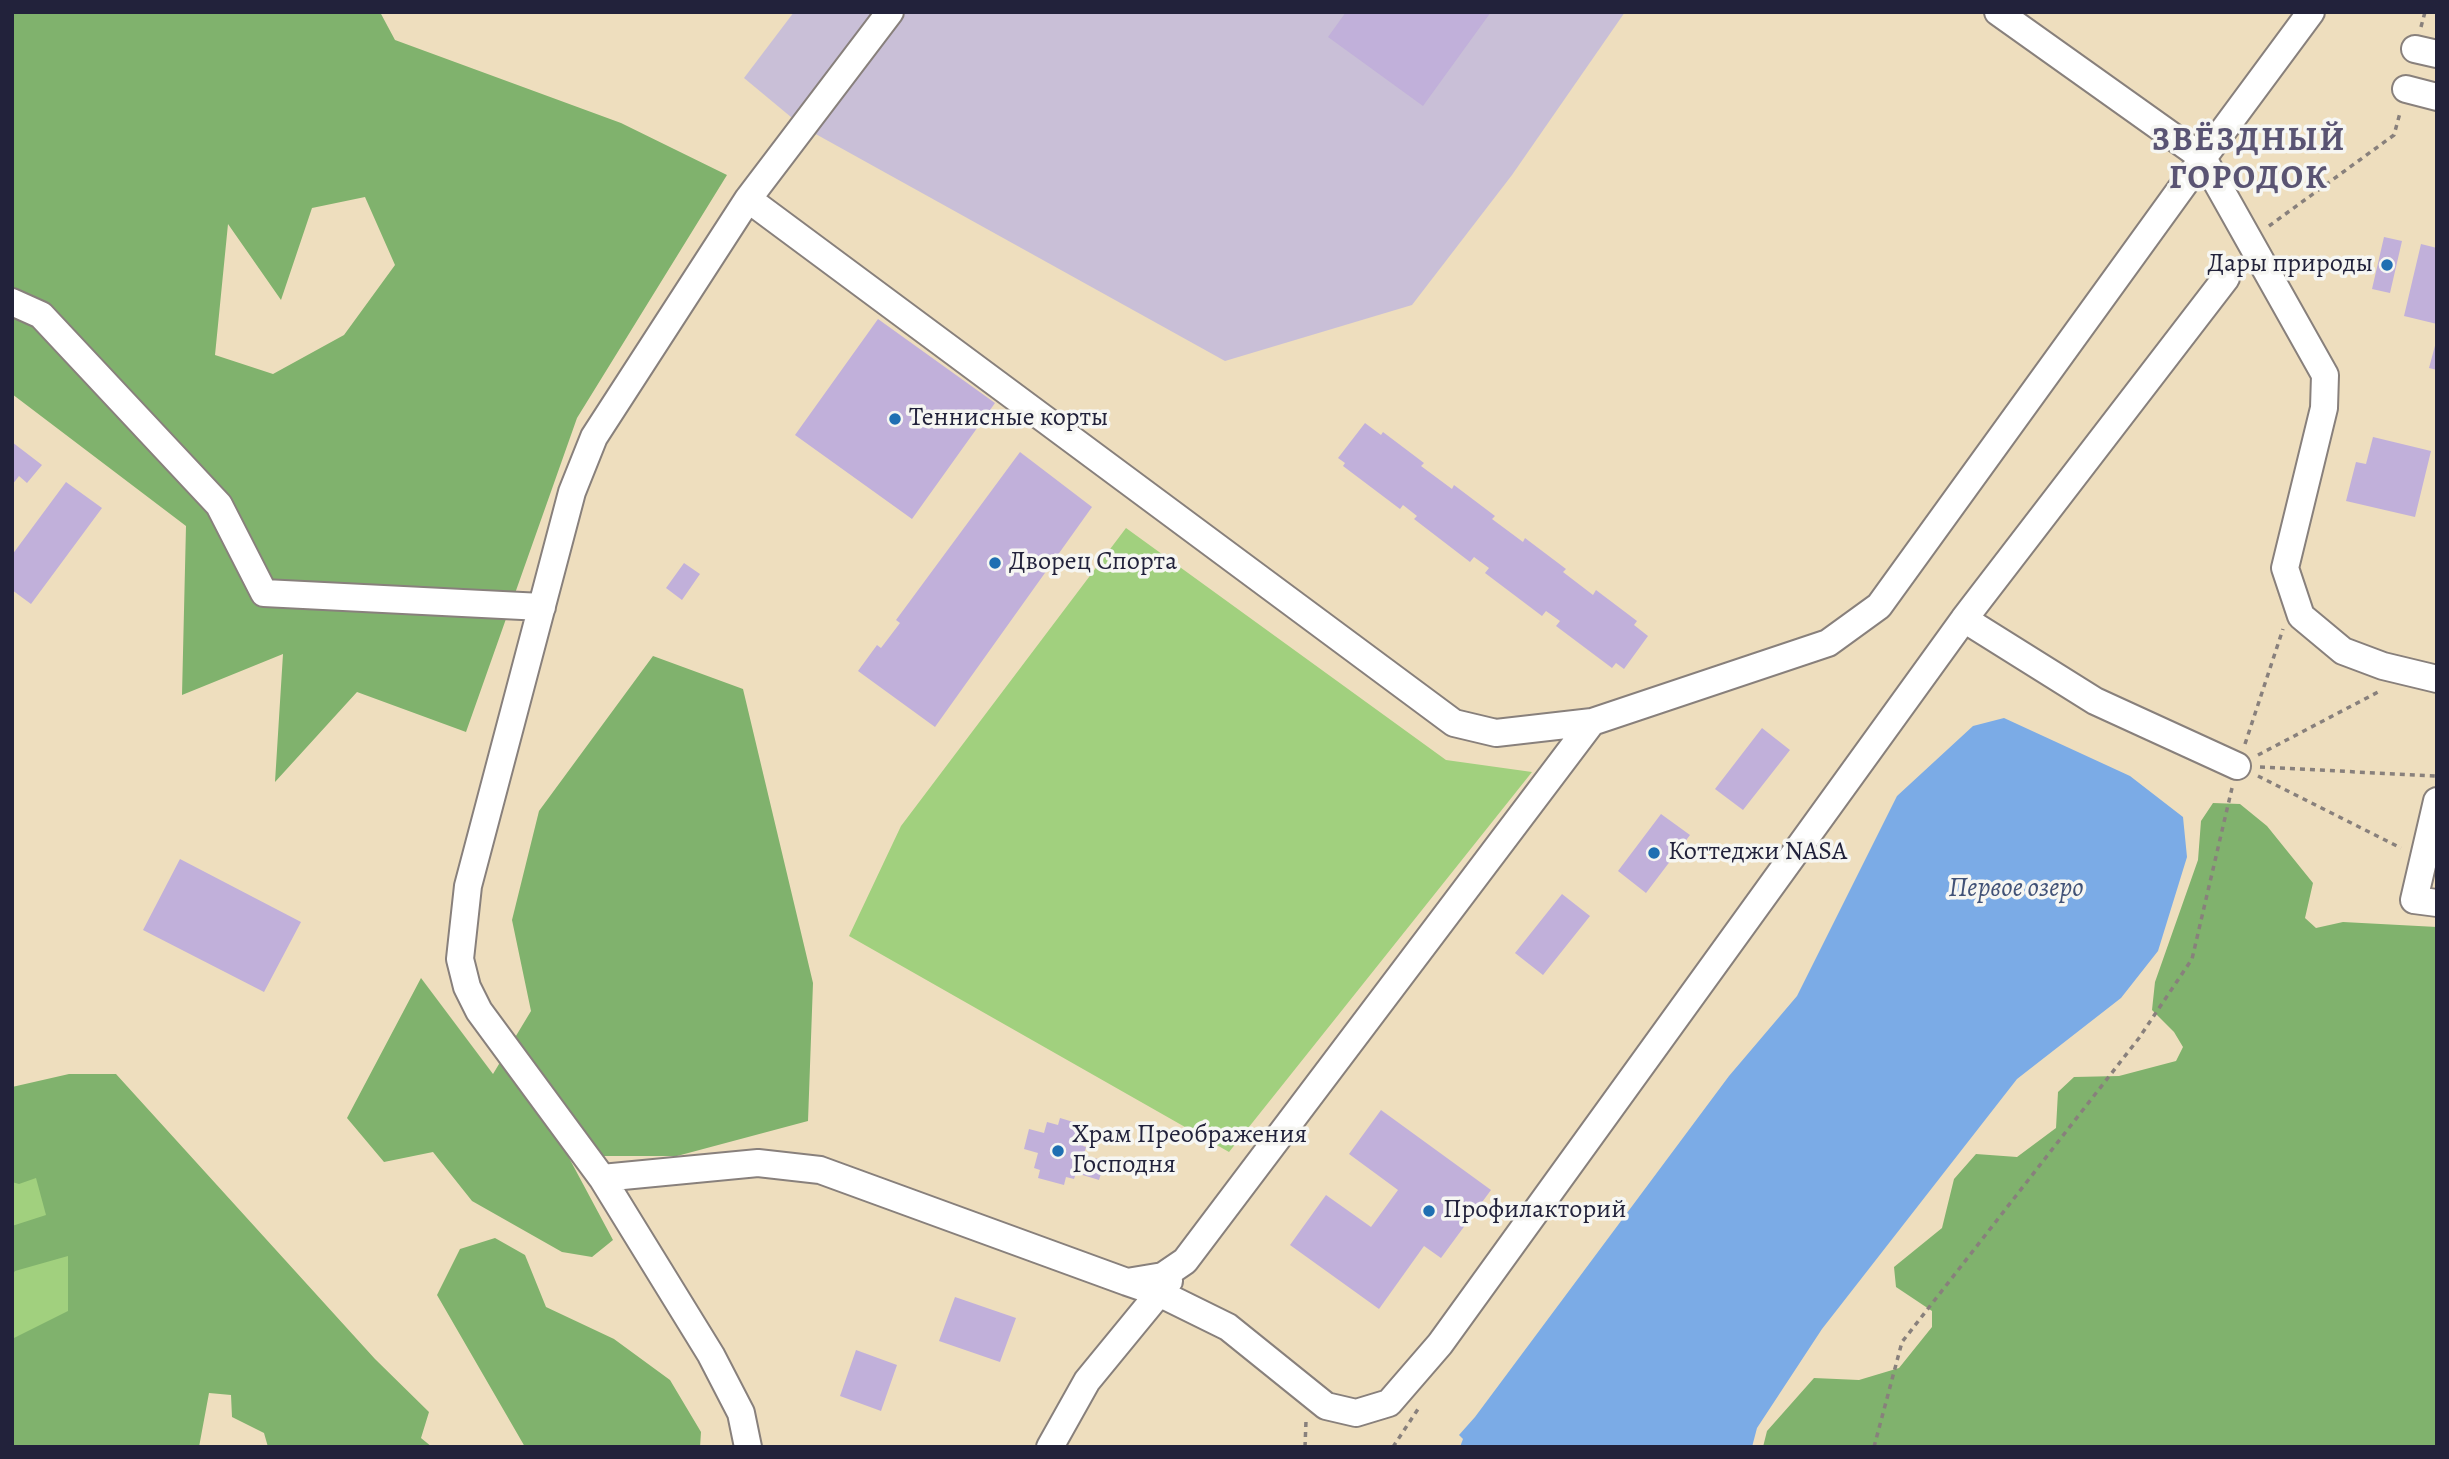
<!DOCTYPE html>
<meta charset="utf-8">
<style>
body{margin:0}
#map{position:relative;width:2449px;height:1459px;overflow:hidden;background:#eedebe;font-family:Alegreya,serif}
canvas{display:block}
.frame{position:absolute;inset:0;border:14px solid #22223b;pointer-events:none}
</style>
<div id="map">
<canvas width="2449" height="1459"></canvas>
<div class="frame"></div>
</div>
<script>
const context = document.querySelector('canvas').getContext('2d');
context.lineJoin = 'round';
function fillPath(path, color) { context.fillStyle = color; context.fill(path, 'evenodd'); }
function trace(path, color, width, dash) { context.strokeStyle = color; context.lineWidth = width; context.lineCap = dash ? 'butt' : 'round'; context.setLineDash(dash || []); context.stroke(path); }
function drawText(font, color, halo, rows, align = 'center') {
  context.font = font + ' Alegreya,serif'; context.lineWidth = 7; context.setLineDash([]); context.textBaseline = 'middle'; context.strokeStyle = halo; context.fillStyle = color; for (const [text, x, y, turn = 0] of rows) {
    context.save(); context.translate(x, y); context.rotate((+turn || 0) * Math.PI / 180); context.textAlign = isNaN(turn) ? turn : align; if (halo) context.strokeText(text, 0, 0); context.fillText(text, 0, 0); context.restore();
  }
}
fillPath(new Path2D(`
 M794,12H1625L1512,175L1412,305L1225,361L803,127L744,78Z`), '#c9bfd7');
fillPath(new Path2D(`
 M1126,528L1446,760L1532,772L1229,1152L849,936L901,826Z
 M12,1101L93,1316L12,1351Z`), '#a1d07e');
fillPath(new Path2D(`
 M12,12H380L395,40L621,123L727,175L577,418L466,732L357,692L275,782L283,654L182,695L186,526L12,394ZM365,197L395,265L344,335L273,374L215,355L228,224L281,300L312,208Z
 M653,656L743,689L813,983L808,1121L677,1156H568L613,1240L592,1257L562,1252L472,1201L433,1152L384,1162L347,1118L421,978L493,1074L531,1011L512,920L539,811Z
 M2213,803L2240,804L2267,826L2313,883L2305,918L2316,928L2343,922L2437,927V1447H1763L1767,1431L1814,1378L1859,1380L1899,1368L1932,1327V1311L1896,1287L1894,1267L1942,1228L1954,1179L1976,1154L2017,1157L2056,1128L2058,1092L2074,1077L2119,1076L2176,1061L2183,1047L2174,1032L2152,1010L2155,982L2198,860L2201,821Z
 M69,1074H116L375,1359L429,1412L421,1438L432,1447H268L264,1433L232,1417L231,1395L209,1393L199,1447H12V1339L68,1311V1256L15,1271L12,1275V1226L46,1215L36,1178L19,1184L12,1182V1087Z
 M495,1238L525,1255L546,1307L614,1339L670,1380L701,1432L700,1447H525L437,1295L460,1249Z`), '#80b26d');
fillPath(new Path2D(`
 M2004,718L2130,776L2183,817L2187,857L2158,951L2121,998L2017,1079L1822,1329L1757,1428L1752,1447H1460L1463,1439L1459,1435L1475,1417L1729,1076L1797,996L1897,796L1973,726Z`), '#7babe6');
fillPath(new Path2D(`
 M1346,12H1491L1423,106L1328,37Z
 M2384,237L2402,241L2390,293L2372,289Z
 M2421,244L2437,248V324L2404,316Z
 M878,319L995,403L912,519L795,435Z
 M2436,342H2437V370L2429,368Z
 M1365,423L1381,435L1383,432L1424,463L1421,466L1452,489L1454,485L1495,516L1492,519L1523,542L1525,538L1566,569L1563,572L1593,595L1596,590L1637,621L1634,625L1648,636L1624,669L1616,663L1612,668L1556,626L1560,621L1546,611L1542,616L1485,573L1489,568L1474,557L1470,562L1414,519L1417,516L1403,505L1400,509L1343,466L1345,463L1338,458Z
 M2373,437L2431,451L2415,517L2346,501L2356,462L2366,464Z
 M12,442L42,465L27,483L19,476L12,485Z
 M1020,452L1092,507L935,727L858,671L877,645L881,648L900,623L896,620Z
 M66,482L102,508L31,604L12,590V555Z
 M684,563L700,574L682,600L666,588Z
 M1762,728L1790,750L1743,810L1715,789Z
 M1661,814L1690,835L1646,893L1618,871Z
 M180,859L301,922L264,992L143,930Z
 M1562,894L1590,916L1543,975L1515,953Z
 M1381,1110L1491,1190L1441,1258L1424,1246L1379,1309L1290,1245L1326,1195L1371,1227L1398,1190L1349,1154Z
 M1060,1118L1080,1124L1078,1130L1087,1133L1083,1146L1086,1147L1084,1155L1105,1161L1099,1180L1076,1173L1074,1179L1066,1177L1064,1185L1038,1178L1040,1170L1034,1168L1038,1153L1024,1149L1029,1129L1044,1133L1047,1122L1058,1125Z
 M955,1297L1016,1318L1000,1362L939,1341Z
 M856,1350L897,1365L881,1411L840,1396Z`), '#c1b0da');
const minor = new Path2D(`
 M1998,12L2203,158L2325,375L2324,408L2285,568L2301,616L2343,651L2383,666L2437,679
 M2415,49L2437,54
 M2406,89L2437,97
 M748,199L890,12
 M12,302L41,315L219,505L264,593L542,607
 M1964,619L2095,701L2237,766
 M2437,801L2414,900L2437,903
 M602,1178L758,1163L820,1170L1127,1282L1163,1276L1185,1261L1592,722
 M1127,1282L1159,1293L1228,1327L1326,1406L1356,1413L1389,1403L1440,1344L1964,619L2226,278
 M748,1447L741,1413L711,1355L602,1178L479,1011L467,987L460,959L468,886L572,492L594,437L748,199L1454,723L1496,733L1592,722L1828,643L1879,606L2203,158L2311,12
 M1050,1447L1087,1381L1169,1281`);
trace(minor, '#88807c', 30);
trace(new Path2D(`
 M2421,27L2425,12
 M2269,226L2394,135L2400,113
 M2245,744L2283,629
 M2258,755L2382,690
 M2260,767L2435,776
 M2258,776L2401,848
 M1305,1447L1306,1421
 M1393,1447L1420,1406
 M1874,1447L1902,1342L2139,1038L2192,959L2232,788`), '#88807c', 3.5, [5, 5]);
trace(minor, '#fff', 26);
for (const [x, y, r, color] of [
 [2387,265,7,"#1f6fb2"],
 [895,419,7,"#1f6fb2"],
 [995,563,7,"#1f6fb2"],
 [1654,853,7,"#1f6fb2"],
 [1058,1151,7,"#1f6fb2"],
 [1429,1211,7,"#1f6fb2"]
]) { const dot = new Path2D(); dot.arc(x, y, r, 0, 2 * Math.PI); context.fillStyle = color; context.fill(dot); trace(dot, '#f6f6f2', 2.5); }
drawText('26px', '#22223b', '#f6f6f2', [
 ["Дары природы",2373,265,"right"],
 ["Теннисные корты",909,419],
 ["Дворец Спорта",1009,563],
 ["Коттеджи NASA",1668,853],
 ["Храм Преображения",1072,1136],
 ["Господня",1072,1166],
 ["Профилакторий",1443,1211]
], 'left');
drawText('italic 28px', '#415277', '#f6f6f2', [
 ["Первое озеро",2016,889]
]);
context.letterSpacing = '2px';
drawText('bold 33px', '#5a5473', '#f6f6f2', [
 ["ЗВЁЗДНЫЙ",2249,142],
 ["ГОРОДОК",2249,180]
]);
context.letterSpacing = '0px';
</script>
